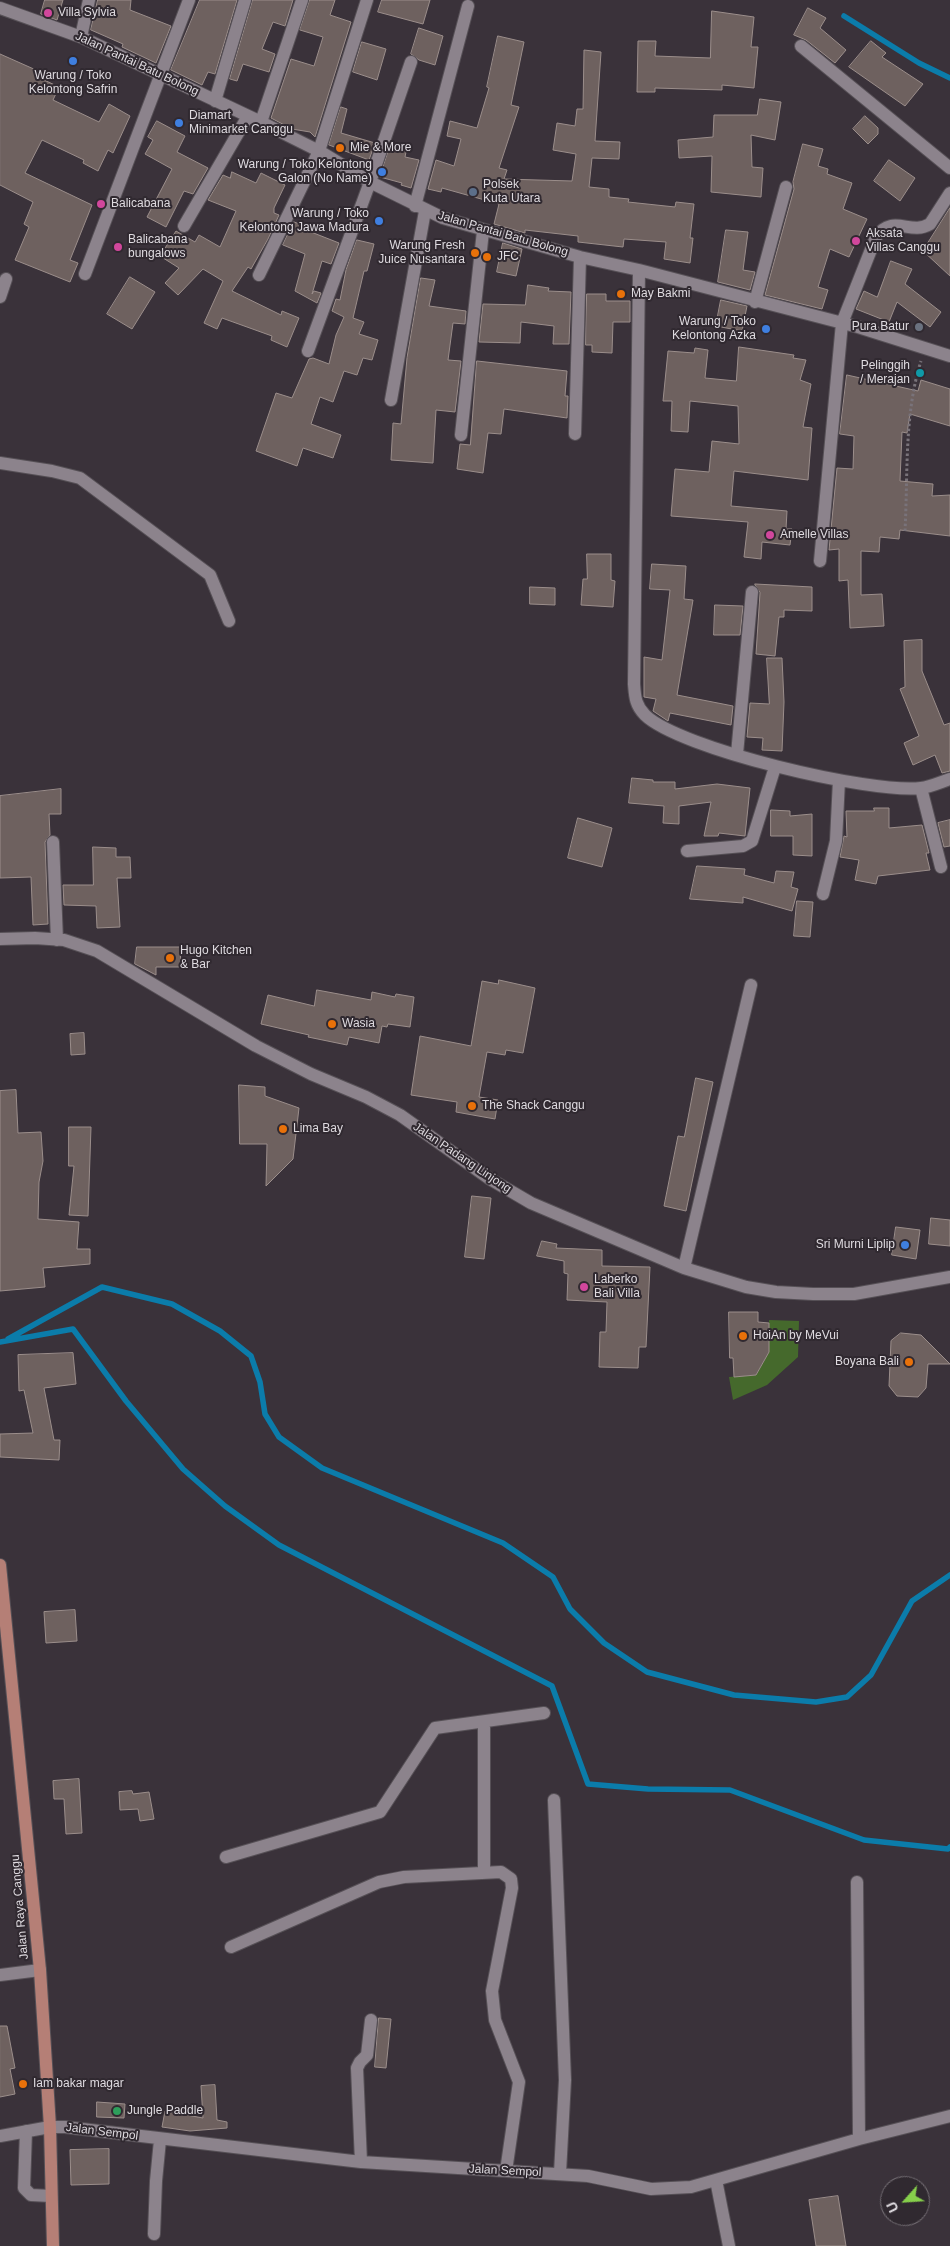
<!DOCTYPE html>
<style>
body{margin:0}
#map{position:relative;width:950px;height:2246px;overflow:hidden;background:#3a323a;font-family:Helvetica,sans-serif}
canvas{display:block}
.north{position:absolute;left:880px;top:2176px;width:50px;height:50px;box-sizing:border-box;background:#302930;border:1px solid #767076;border-radius:50%;rotate:244deg;font-size:14px;font-weight:700;line-height:20px;text-align:center;color:#dfdbe0}
.north::after{content:'';display:block;margin:auto;width:18px;height:22px;background:#86cf4b;clip-path:polygon(50% 0,100% 100%,50% 72%,0 100%)}
</style>
<div id="map">
<canvas width="950" height="2246"></canvas>
<div class="north">U</div>
</div>
<script>
const context = document.querySelector('canvas').getContext('2d');
context.lineJoin = 'round';
function fillPath(path, color) { context.fillStyle = color; context.fill(path, 'evenodd'); }
function trace(path, color, width, dash) { context.strokeStyle = color; context.lineWidth = width; context.lineCap = dash ? 'butt' : 'round'; context.setLineDash(dash || []); context.stroke(path); }
function drawText(font, color, halo, rows, align = 'center') {
  context.font = font + ' Helvetica,sans-serif'; context.lineWidth = 4; context.setLineDash([]); context.textBaseline = 'middle'; context.strokeStyle = halo; context.fillStyle = color; for (const [text, x, y, turn = 0] of rows) {
    context.save(); context.translate(x, y); context.rotate((+turn || 0) * Math.PI / 180); context.textAlign = isNaN(turn) ? turn : align; if (halo) context.strokeText(text, 0, 0); context.fillText(text, 0, 0); context.restore();
  }
}
fillPath(new Path2D(`
 M769,1320L799,1321L798,1357L767,1385L733,1400L729,1377L756,1375L769,1352Z`), '#45692c');
trace(new Path2D(`
 M844,16L919,63L950,78
 M8,1339L102,1287L172,1304L220,1331L251,1356L260,1382L265,1414L279,1437L322,1468L503,1543L553,1577L570,1609L604,1643L647,1672L734,1695L816,1702L847,1697L871,1675L912,1601L950,1575
 M0,1342L73,1329L126,1401L183,1469L225,1506L279,1545L552,1686L588,1784L648,1789L730,1790L864,1840L948,1849L950,1847`), '#0b7caa', 5.5);
const building = new Path2D(`
 M45,0H63L57,20L41,14Z
 M98,0H131L130,10L171,26L156,63L122,47L123,44L91,30Z
 M200,0H237L215,74L208,72L202,85L171,70Z
 M253,0H293L285,26L273,22L262,49L275,54L269,72L243,64L237,81L230,79Z
 M310,0H335L330,15L351,22L315,137L310,132L292,129L271,118L291,59L314,66L323,37L300,30Z
 M382,0H430L423,24L378,12Z
 M808,8L826,18L820,28L846,50L835,63L806,40L794,35Z
 M712,11L754,17L751,47H758L754,88L722,85V90L655,88V92H637L638,41H656L655,56L710,58Z
 M419,28L443,36L435,65L419,60L411,54Z
 M498,36L524,42L511,105L519,107L499,168L507,170L504,179L572,181L576,154L553,150L557,123L575,126L577,109H583L584,50L601,52L595,141L620,142L619,159L592,158L589,187L609,189V197L629,199L628,202L675,207L676,202L694,204L690,238H693L690,263L664,259L666,242L624,239L623,247L578,242V236L525,230V233L494,224L499,204L442,188L441,192L428,189L436,160L454,166L461,139L447,136L450,121L477,128L489,88L487,87Z
 M871,41L886,53L882,57L923,84L905,106L849,67Z
 M362,42L386,49L377,80L353,72Z
 M0,54L45,74L42,79L59,87L53,100L99,122L109,104L130,116L113,153L108,150L98,171L83,163L84,160L42,140L25,173L92,205L70,260L78,263L70,282L15,260L29,227L24,224L33,202L0,185Z
 M760,99L781,102L775,140L751,135L752,167L763,168L761,197L711,192L712,156L679,158L678,140L713,137L714,115H757Z
 M341,107L347,109L341,133L375,143L369,160L329,145Z
 M865,116L878,128V134L868,144L853,129Z
 M157,121L185,136L177,152L208,168L193,194L184,191L166,227L147,217L172,169L145,154L153,140L148,137Z
 M803,144L823,149L818,166L828,169L827,174L852,183L843,209L867,219L849,257L830,249L818,287L828,290L822,309L765,295L794,189L793,182Z
 M390,147L406,152L405,157L419,160L411,188L401,185L402,183L380,177Z
 M889,160L915,178L900,201L874,181Z
 M232,172L256,183L261,173L285,185L274,208V213L279,215L268,239L251,269L248,267L232,291L281,315L282,311L299,318L287,347L271,340L272,336L222,318L217,329L204,323L223,281L203,269L178,295L165,283L179,268L160,256L176,231L195,242L199,235L220,247L236,211L208,200L223,175L230,178Z
 M950,208V276L923,251Z
 M294,222L308,227L306,230L339,243L331,264L322,261L312,294L314,291L321,293L317,303L295,291L305,254L283,245Z
 M726,230L748,232L743,270L755,272L750,290L718,282Z
 M357,240L374,244L367,271H364L353,318L364,322L359,334L378,340L372,360L363,358L357,375L344,371L333,402L320,397L311,424L341,435L333,458L303,448L297,466L256,451L276,393L292,398L309,359L313,358L329,364L336,335L344,317L332,311L336,299L340,300L346,270Z
 M503,243L522,249L516,276L497,272Z
 M891,261L912,269L905,284L941,312L930,327L897,302L889,322L856,309L864,291L877,297Z
 M130,277L155,292L132,329L107,314Z
 M421,278L435,280L429,306L466,311L465,324L453,323L448,360L461,361L455,412L436,410L433,463L391,460L393,423L401,424L407,358Z
 M528,285L549,288L548,291L571,292L569,344H553L554,326L521,322L520,343L479,342L483,304L525,305Z
 M587,294H606V301H630V322H613L612,353L592,352V345H586Z
 M721,300L747,306L742,331L716,326Z
 M739,347L794,355L793,358L806,360L800,380L811,384L803,427L812,428L808,480L734,471L731,506L787,511L786,529H792L790,545L762,542L761,559L744,557L748,522L671,516L675,469L709,472L712,441L739,444L738,406L690,401L688,432L671,431L672,401H663L668,351L694,353L695,348L708,350L705,378L736,381Z
 M477,361L567,371L565,396H568L567,418L504,409L501,434L488,433L483,473L457,469L460,444L470,445Z
 M847,375L918,391L921,380L950,389V426L910,414L907,433L902,432L900,481L933,484L932,496L950,495V536L900,530L899,539L880,537L879,552L861,551V595L882,594L884,626L850,628L848,580L839,581V549L829,550L837,468L853,469L854,436L840,434Z
 M587,554H611V580L615,581L613,607L581,605L583,579H587Z
 M652,564L686,566L684,599L693,600L677,695L733,706L731,725L670,713L668,721L653,711L656,699L644,697V657L662,660L670,590L650,589Z
 M755,584L812,587V611L784,610V617H779L775,656L756,654L760,593Z
 M530,587L555,588V605L530,604Z
 M715,605L743,606L740,635H714Z
 M922,640V671L944,725L950,723V771L942,773L935,755L913,765L904,743L919,736L900,689L905,687L904,641Z
 M767,658H782L784,702L782,751L762,750L763,738L747,737L750,703L769,704Z
 M632,778L653,780V782H675V789L717,784L750,788L745,836L719,833L718,836H704L711,802L679,806V824L663,823L664,806L629,803Z
 M61,789V814H49L50,835L45,842L48,924L33,925L31,877L0,878V796Z
 M874,808H889V828L922,825L929,853H926L930,870L878,876L876,884L855,880L859,860L840,857L844,836L847,837L846,811H874Z
 M771,810L790,811V816L812,814V856L793,855V836H771Z
 M578,818L612,828L602,867L568,858Z
 M950,820V846L944,847L938,823Z
 M93,847L116,848V857H130L131,878H117L120,927L97,928L96,906L64,905L63,885H93Z
 M697,866L745,869L744,875L774,883L776,871L794,872L791,887L798,889L792,911L743,897V903L690,899Z
 M797,901L813,902L810,937L794,936Z
 M137,947H180L181,967H156V975L135,964Z
 M499,980L535,988L523,1053L506,1050L505,1055L487,1052L479,1097L498,1100L495,1119L456,1112L457,1102L411,1095L420,1036L471,1046L482,981L498,984Z
 M317,990L371,1000L372,992L395,997L396,994L414,997L410,1027L388,1024L387,1027L382,1026L379,1043L349,1037L347,1045L308,1037L309,1035L261,1024L268,995L314,1006Z
 M84,1033L85,1054L71,1055L70,1034Z
 M696,1078L713,1082L686,1211L664,1206L678,1136L684,1137Z
 M239,1085L265,1087V1096L299,1108L293,1159L266,1186L267,1144H240Z
 M16,1090L18,1133L41,1132L43,1161L39,1182L38,1219L79,1222L77,1249H90V1264L43,1268L45,1287L0,1291V1091Z
 M69,1127H91L88,1216L69,1215L74,1166H69Z
 M472,1196L491,1198L484,1259L465,1257Z
 M931,1218L950,1220V1246L929,1244Z
 M896,1227L920,1230L916,1259L892,1255Z
 M542,1241L557,1244L556,1248L602,1250V1266L650,1267L646,1347H639L638,1368L599,1367L600,1332H606L607,1302L567,1300L568,1274L564,1273V1261L537,1256Z
 M729,1312H758V1322L769,1323V1352L756,1375L734,1377L733,1358H730Z
 M901,1333L921,1335L950,1364H928L926,1388L918,1397L897,1396L889,1386L891,1341Z
 M73,1353L76,1384L44,1388L54,1440H60L59,1460L0,1457V1434L33,1433L24,1390L19,1391L18,1355Z
 M75,1610L77,1641L46,1643L44,1612Z
 M79,1779L82,1833L66,1834L64,1799H54L53,1781Z
 M132,1791L133,1794L149,1792L154,1819L140,1821L138,1809L120,1810L119,1792Z
 M379,2018L391,2019L386,2068L375,2067Z
 M0,2026H7L15,2068L10,2069L15,2094L0,2097Z
 M215,2085L217,2120L227,2122V2128L190,2131L162,2127L165,2111L203,2118L201,2086Z
 M97,2102L125,2104L124,2118L97,2117Z
 M109,2149V2184L71,2185L70,2150Z
 M838,2196L846,2246H816L809,2200Z`);
fillPath(building, '#6e615f');
trace(building, '#9b8e8b', 1);
const minor = new Path2D(`
 M0,8L81,37L261,122L319,151L370,182L443,218L580,257L639,270L858,327L950,356
 M81,37L89,0
 M801,46L950,168
 M215,101L245,0
 M261,122L302,0
 M415,206L468,6
 M184,226L248,116
 M639,270L634,684C635,696 635,705 645,715C680,749 871,794 921,788C930,787 941,782 950,779
 M85,274L189,0
 M259,275L319,151L367,0
 M0,297L6,279
 M755,302L786,187
 M308,351L370,182L411,62
 M391,400L425,211
 M575,434L580,257
 M461,435L483,231
 M0,463L52,471L80,478L210,575L229,621
 M820,561L842,323L876,237C893,213 910,236 930,224L950,193
 M737,754L752,592
 M921,788L941,867
 M53,842L57,940
 M687,851L743,846L752,841L775,767
 M823,894L836,841L839,780
 M0,939L35,938L64,940L97,951L256,1046L311,1074L366,1097L400,1115L490,1179L531,1203L684,1268L746,1287L776,1292L813,1294H854L950,1277
 M684,1268L751,985
 M554,1800L565,2080L560,2173
 M226,1857L380,1812L435,1728L544,1713
 M484,1873V1722
 M857,1882L859,2139
 M231,1947L379,1882L404,1877L501,1872L511,1879L512,1888L492,1991L495,2020L519,2082L506,2171
 M0,1975L40,1970
 M26,2131L24,2188L31,2195L51,2196
 M0,2136L50,2127H65L361,2162L588,2176L651,2189L691,2187L859,2139L950,2116
 M361,2162L357,2068L360,2062L367,2055L371,2020
 M716,2180L729,2246
 M154,2234L156,2181L160,2140`);
const major = new Path2D(`
 M0,1565L40,1970L50,2127L53,2246`);
trace(minor, '#565056', 14);
trace(major, '#565056', 14);
trace(new Path2D(`
 M905,531C908,475 904,414 921,361`), '#79737a', 3, [2.5, 2.5]);
trace(minor, '#8c838c', 12);
trace(major, '#b57f76', 12);
for (const [x, y, r, color] of [
 [48,13,5,"#d1479c"],
 [73,61,5,"#3f7fe0"],
 [179,123,5,"#3f7fe0"],
 [340,148,5,"#e8710a"],
 [382,172,5,"#3f7fe0"],
 [473,192,5,"#5c6f8a"],
 [101,204,5,"#d1479c"],
 [379,221,5,"#3f7fe0"],
 [856,241,5,"#d1479c"],
 [118,247,5,"#d1479c"],
 [475,253,5,"#e8710a"],
 [487,257,5,"#e8710a"],
 [621,294,5,"#e8710a"],
 [919,327,5,"#6b7280"],
 [766,329,5,"#3f7fe0"],
 [920,373,5,"#0f9aa8"],
 [770,535,5,"#d1479c"],
 [170,958,5,"#e8710a"],
 [332,1024,5,"#e8710a"],
 [472,1106,5,"#e8710a"],
 [283,1129,5,"#e8710a"],
 [905,1245,5,"#3f7fe0"],
 [584,1287,5,"#d1479c"],
 [743,1336,5,"#e8710a"],
 [909,1362,5,"#e8710a"],
 [23,2084,5,"#e8710a"],
 [117,2111,5,"#2e9e5b"]
]) { const dot = new Path2D(); dot.arc(x, y, r, 0, 2 * Math.PI); context.fillStyle = color; context.fill(dot); trace(dot, '#302930', 2); }
drawText('12px', '#dfdbe0', '#302930', [
 ["Villa Sylvia",58,13],
 ["Warung / Toko",73,76,"center"],
 ["Kelontong Safrin",73,90,"center"],
 ["Diamart",189,116],
 ["Minimarket Canggu",189,130],
 ["Mie & More",350,148],
 ["Warung / Toko Kelontong",372,165,"right"],
 ["Galon (No Name)",372,179,"right"],
 ["Polsek",483,185],
 ["Kuta Utara",483,199],
 ["Balicabana",111,204],
 ["Warung / Toko",369,214,"right"],
 ["Kelontong Jawa Madura",369,228,"right"],
 ["Aksata",866,234],
 ["Villas Canggu",866,248],
 ["Balicabana",128,240],
 ["bungalows",128,254],
 ["Warung Fresh",465,246,"right"],
 ["Juice Nusantara",465,260,"right"],
 ["JFC",497,257],
 ["May Bakmi",631,294],
 ["Warung / Toko",756,322,"right"],
 ["Kelontong Azka",756,336,"right"],
 ["Pura Batur",909,327,"right"],
 ["Pelinggih",910,366,"right"],
 ["/ Merajan",910,380,"right"],
 ["Amelle Villas",780,535],
 ["Hugo Kitchen",180,951],
 ["& Bar",180,965],
 ["Wasia",342,1024],
 ["The Shack Canggu",482,1106],
 ["Lima Bay",293,1129],
 ["Sri Murni Liplip",895,1245,"right"],
 ["Laberko",594,1280],
 ["Bali Villa",594,1294],
 ["HoiAn by MeVui",753,1336],
 ["Boyana Bali",899,1362,"right"],
 ["Iam bakar magar",33,2084],
 ["Jungle Paddle",127,2111]
], 'left');
drawText('12px', '#dfdbe0', '#302930', [
 ["Jalan Pantai Batu Bolong",137,64,25],
 ["Jalan Pantai Batu Bolong",503,234,16],
 ["Jalan Padang Linjong",462,1158,34],
 ["Jalan Raya Canggu",20,1907,-95],
 ["Jalan Sempol",102,2132,7],
 ["Jalan Sempol",505,2171,3]
]);
</script>
